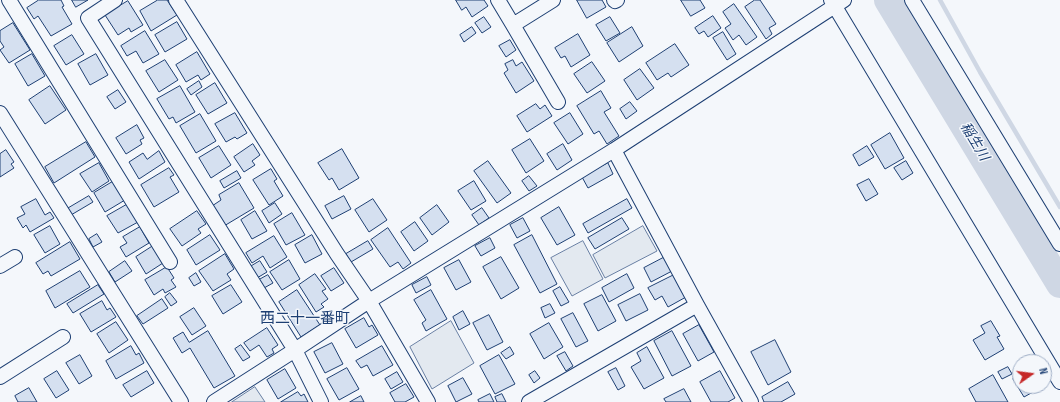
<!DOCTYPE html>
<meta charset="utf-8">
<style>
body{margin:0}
#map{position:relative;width:1060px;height:402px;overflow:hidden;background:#f4f7fb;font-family:"Sofia Sans Condensed",sans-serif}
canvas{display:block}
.north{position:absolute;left:1012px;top:354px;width:40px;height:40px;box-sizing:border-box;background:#f4f7fb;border:1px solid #9eadc5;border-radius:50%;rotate:76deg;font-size:11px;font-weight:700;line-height:16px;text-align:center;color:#1d3f73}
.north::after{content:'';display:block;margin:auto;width:14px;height:18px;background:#c62828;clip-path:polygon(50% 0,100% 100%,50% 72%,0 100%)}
</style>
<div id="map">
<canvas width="1060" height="402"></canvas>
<div class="north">N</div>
</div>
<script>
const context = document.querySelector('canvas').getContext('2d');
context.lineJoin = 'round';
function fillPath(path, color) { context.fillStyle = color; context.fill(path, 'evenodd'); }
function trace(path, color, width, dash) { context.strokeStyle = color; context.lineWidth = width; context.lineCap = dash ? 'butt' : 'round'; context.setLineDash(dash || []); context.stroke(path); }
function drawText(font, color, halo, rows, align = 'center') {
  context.font = font + ' "Sofia Sans Condensed","Noto Sans JP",sans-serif'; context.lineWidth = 3; context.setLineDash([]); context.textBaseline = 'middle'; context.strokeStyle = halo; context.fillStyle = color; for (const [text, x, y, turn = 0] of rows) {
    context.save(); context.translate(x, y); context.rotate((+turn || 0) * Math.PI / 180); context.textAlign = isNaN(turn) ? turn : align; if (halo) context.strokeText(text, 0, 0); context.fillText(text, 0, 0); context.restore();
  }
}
const green = new Path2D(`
 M643,226L657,251L605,278L593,255Z
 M583,241L603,279L572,296L551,258Z
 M451,321L474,363L432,389L410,347Z
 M255,387L265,402H232Z`);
fillPath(green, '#e3e9f0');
trace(green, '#687fa3', 1);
trace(new Path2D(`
 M940,0L980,72L1060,207`), '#cfd7e4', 4.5);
trace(new Path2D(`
 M888,0L1060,284`), '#cfd7e4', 28);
const building = new Path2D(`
 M39,0H61L64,6L62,7L72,24L51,36L38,16L34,19L27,8Z
 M72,0H88L76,7Z
 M158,0H167L177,15L151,31L140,11Z
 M456,0H484L488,6L472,17L466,7L462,10Z
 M577,0H602L606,7L587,18Z
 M681,0H700L705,8L691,16Z
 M755,0H760L776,24L769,28L772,34L766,39L745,7Z
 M128,1L143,25L131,32L129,28L118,35L105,15Z
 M734,4L757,37L746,45L739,35L733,40L725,28L731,24L723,12Z
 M713,16L721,28L708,37L704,31L699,34L695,28Z
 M484,17L491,27L482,33L475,23Z
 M610,17L620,33L606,41L596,25Z
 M177,22L187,39L165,52L155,35Z
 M13,23L30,50L9,63L0,50L4,47L0,41V31Z
 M472,27L476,33L464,42L460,35Z
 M632,27L643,46L619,62L607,43Z
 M145,31L159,54L143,63L136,51L127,56L121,46Z
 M723,32L736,54L727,60L713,38Z
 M578,34L590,55L571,67L565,56L561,58L555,48Z
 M72,35L84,54L66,65L54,46Z
 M510,40L516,50L506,57L499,46Z
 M675,44L689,65L671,77L668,73L657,80L646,63Z
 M197,52L210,74L201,80L198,75L186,82L176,65Z
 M32,54L45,76L28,86L15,64Z
 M96,54L108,75L90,85L78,64Z
 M165,60L178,80L159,92L146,71Z
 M513,60L516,66L522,62L534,81L516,93L504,73L508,70L505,64Z
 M592,62L605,81L587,93L574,74Z
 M640,69L654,88L637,100L624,80Z
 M199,81L202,87L191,95L187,89Z
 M215,83L227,103L208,114L196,95Z
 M50,86L66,110L45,124L29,100Z
 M180,86L195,112L176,123L173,117L169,119L157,99Z
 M118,90L126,102L115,109L107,97Z
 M601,91L611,108L604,112L619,136L607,144L599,131L594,134L577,106Z
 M630,102L637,111L626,119L620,109Z
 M536,104L540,109L545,105L552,116L527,132L517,116Z
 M235,113L247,133L237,139L235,137L226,142L215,124Z
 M570,113L583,134L568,144L554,123Z
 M200,114L216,141L196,153L180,126Z
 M137,125L144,138L140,140L142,144L126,154L116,138Z
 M890,133L904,158L885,169L871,145Z
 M530,139L544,161L526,173L512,150Z
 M86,142L95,157L54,183L45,167Z
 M253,144L260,155L252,161L255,165L244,172L234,157Z
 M563,144L572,160L557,170L547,154Z
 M219,146L231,165L211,178L199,158Z
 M867,146L874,157L859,166L853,155Z
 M342,149L359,178L339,190L332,178L329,180L318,163Z
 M6,150L14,162L11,164L14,168L0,177V154Z
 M159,151L165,162L139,179L129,162L143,153L147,159Z
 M488,161L511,193L497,203L474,171Z
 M906,161L913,173L902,180L894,168Z
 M99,163L109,181L92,192L80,174Z
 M608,163L613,174L588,188L582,177Z
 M169,168L174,175L170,177L179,192L154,207L141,185Z
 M271,169L277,179L274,181L283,196L269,205L253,180Z
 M237,171L241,178L224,188L220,181Z
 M529,176L537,186L529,191L522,181Z
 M869,179L878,194L866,201L857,185Z
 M114,181L125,200L105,212L94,193Z
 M474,181L486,201L471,210L458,191Z
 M239,183L254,208L224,226L212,206L221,200L219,195Z
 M89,196L93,202L71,215L67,209Z
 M344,196L351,209L332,219L325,206Z
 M36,199L45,215L50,212L54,218L30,232L26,225L23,228L17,218L25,214L21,207Z
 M373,199L387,220L369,232L355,210Z
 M627,199L632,208L588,233L583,224Z
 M275,203L282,214L269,223L262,211Z
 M128,204L138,222L118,233L107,216Z
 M437,205L449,222L432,235L420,218Z
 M559,207L575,235L557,245L541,218Z
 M482,208L489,218L479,225L472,215Z
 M197,211L206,224L198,229L201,233L182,246L170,229Z
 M255,211L267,231L252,239L241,220Z
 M292,213L305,235L286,245L274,224Z
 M523,218L530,231L517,238L510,225Z
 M622,218L629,229L595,249L588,238Z
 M415,222L428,241L414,251L401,232Z
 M50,226L60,244L45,253L34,235Z
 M140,227L149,243L126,257L120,247L127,243L123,237Z
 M388,228L411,263L403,269L398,262L390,267L371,240Z
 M97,234L102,242L93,247L89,239Z
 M210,235L220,250L196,265L187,250Z
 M312,235L322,254L305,263L295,245Z
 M532,235L557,284L540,293L514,245Z
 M274,236L287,257L270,268L263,256L252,263L246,253Z
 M490,238L495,248L481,256L475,246Z
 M368,241L373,249L351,262L346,254Z
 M70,242L80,259L51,276L48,271L43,274L36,263Z
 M153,246L163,263L146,274L136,257Z
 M225,254L234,269L227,274L231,280L213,291L199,271Z
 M501,257L519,288L501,299L483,267Z
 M665,257L672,271L651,282L644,268Z
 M289,260L300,279L282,290L270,272Z
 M459,260L471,282L456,290L444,268Z
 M125,261L132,271L115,282L109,272Z
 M260,261L267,272L257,278L250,267Z
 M167,267L174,278L171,280L176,287L165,293L163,289L154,295L145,280Z
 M334,268L344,283L331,291L321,276Z
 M80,271L90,287L55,308L46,291Z
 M196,273L201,282L194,286L189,278Z
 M315,274L326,289L322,291L328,299L321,304L324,307L316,312L299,285Z
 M627,274L634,288L609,302L602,288Z
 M268,275L273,283L264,288L259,280Z
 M674,275L686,297L668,307L662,296L655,300L648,288Z
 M427,277L431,285L416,293L412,285Z
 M98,285L104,294L73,313L67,304Z
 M231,285L242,302L223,314L212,296Z
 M560,287L569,302L561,306L553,291Z
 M297,290L320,325L301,337L279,302Z
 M431,290L447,319L426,331L422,323L426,320L414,300Z
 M170,293L177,302L171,306L165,297Z
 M640,294L648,310L626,321L618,305Z
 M602,295L616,321L598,331L584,304Z
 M162,299L168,308L143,324L137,316Z
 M102,301L107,310L110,308L116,317L91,332L80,314Z
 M550,304L555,313L545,318L541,308Z
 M194,308L206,326L192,335L180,317Z
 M463,311L470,324L459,330L453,317Z
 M573,313L588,341L576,347L561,319Z
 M489,315L503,342L487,350L473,323Z
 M364,318L369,327L372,325L378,335L356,348L345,329Z
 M991,321L1000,336L997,337L1004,349L985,360L973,340L985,333L981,326Z
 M116,322L128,340L109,353L97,334Z
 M549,323L563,347L544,359L530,334Z
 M699,325L714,352L698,361L683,334Z
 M267,328L278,345L272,349L274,353L267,357L259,345L250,351L244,343Z
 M208,331L235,376L214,388L190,348L182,353L173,338L183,332L189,342Z
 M672,331L691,366L672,376L654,341Z
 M775,340L791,372L768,385L751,352Z
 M332,343L343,364L325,373L314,352Z
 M241,345L250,357L243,361L235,349Z
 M131,346L136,355L139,353L144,363L116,379L106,361Z
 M382,346L393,365L373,376L367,365L361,368L356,361Z
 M510,347L514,354L506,359L501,353Z
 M647,347L664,378L644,389L631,367L641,361L637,353Z
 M565,352L573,366L566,371L557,356Z
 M80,355L92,376L79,384L66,363Z
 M499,355L515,384L495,394L480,366Z
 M1008,367L1012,374L1002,379L998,372Z
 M347,368L359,389L339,400L327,379Z
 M616,368L625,386L618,390L608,372Z
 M285,369L296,388L278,399L267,380Z
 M57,371L69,390L56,398L44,379Z
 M147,371L154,383L131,397L123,385Z
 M535,371L540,378L534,383L529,375Z
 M720,371L735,398L728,402H711L700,382Z
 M397,372L403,382L391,389L385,379Z
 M993,375L1008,402H976L969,389Z
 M1020,375V386H1041L1042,387L1024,397L1013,379Z
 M463,378L472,394L456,402L448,386Z
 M788,382L795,394L781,402H764L762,397Z
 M406,384L414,397L405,402H395L390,393Z
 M29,388L37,402H18L15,396Z
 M684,389L691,402H666L664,399Z
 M298,392L301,396L304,394L308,402H281Z
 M490,394L494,402H479L478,400Z
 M502,394L506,402H497L495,397Z
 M361,396L364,402H350Z`);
fillPath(building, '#d5e0f0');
trace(building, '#1d3f73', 1);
const minor = new Path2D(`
 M9,0L170,262
 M115,0L88,18L295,350L321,402
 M176,0L337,254L369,301L428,402
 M498,0L513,25L558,102
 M614,0L615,1L617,0
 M831,0L1060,382
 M912,0L1060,244
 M513,25L553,0
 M0,113L181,402
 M614,150L697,305L751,402
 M0,266L15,257
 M0,377L63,337
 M214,402L295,350L369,301L614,150L844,0
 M529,402L697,305`);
trace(minor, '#1d3f73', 16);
trace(minor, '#f4f7fb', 14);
drawText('italic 14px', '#1d3f73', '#f4f7fb', [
 ["稲生川",974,142,59]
]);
drawText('15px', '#1d3f73', '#f4f7fb', [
 ["西二十一番町",305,319]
]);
</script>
